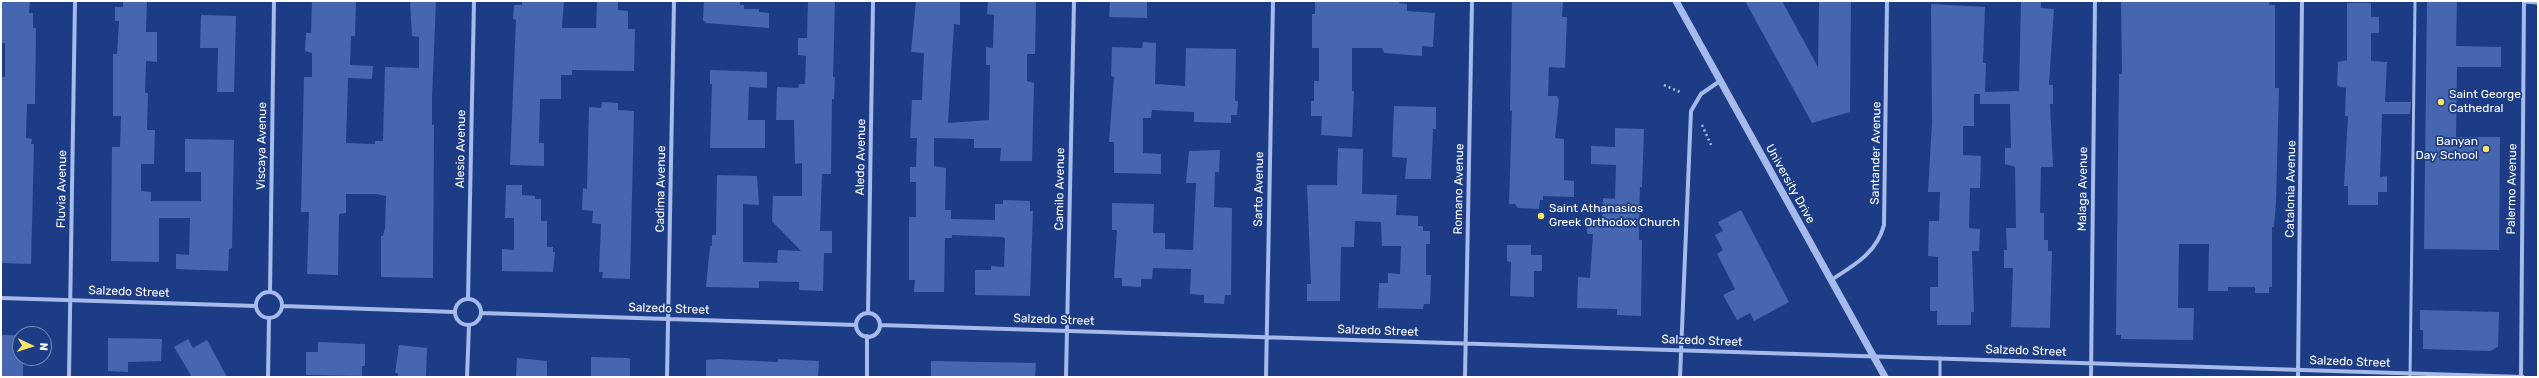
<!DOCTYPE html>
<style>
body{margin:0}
#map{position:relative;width:2539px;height:378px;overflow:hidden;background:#1d3c86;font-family:Rubik,sans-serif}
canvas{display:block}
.frame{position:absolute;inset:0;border:2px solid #fff;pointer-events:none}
.north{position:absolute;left:12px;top:326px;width:40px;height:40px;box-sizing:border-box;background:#1d3c86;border:1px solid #778ab6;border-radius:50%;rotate:94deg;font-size:11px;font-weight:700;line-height:16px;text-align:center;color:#fff}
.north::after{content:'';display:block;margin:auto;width:14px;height:18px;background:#fae565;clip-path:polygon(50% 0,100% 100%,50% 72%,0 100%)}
</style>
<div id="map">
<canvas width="2539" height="378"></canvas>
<div class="frame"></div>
<div class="north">N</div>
</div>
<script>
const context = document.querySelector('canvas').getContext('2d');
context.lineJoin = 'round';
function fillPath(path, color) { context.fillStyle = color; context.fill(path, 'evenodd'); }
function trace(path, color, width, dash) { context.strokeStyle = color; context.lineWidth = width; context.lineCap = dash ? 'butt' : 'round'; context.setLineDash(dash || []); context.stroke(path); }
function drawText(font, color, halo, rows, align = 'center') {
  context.font = font + ' Rubik,sans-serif'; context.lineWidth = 3.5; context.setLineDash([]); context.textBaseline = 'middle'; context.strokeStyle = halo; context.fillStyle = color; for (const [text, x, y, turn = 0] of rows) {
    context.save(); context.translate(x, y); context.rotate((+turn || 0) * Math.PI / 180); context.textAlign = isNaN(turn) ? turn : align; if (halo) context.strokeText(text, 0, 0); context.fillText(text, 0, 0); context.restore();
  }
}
fillPath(new Path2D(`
 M1,1H30L29,13H33V28H36L35,104H27L26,138L32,139L31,144H34L31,264L1,263V77H5V43H1Z
 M123,1H147L146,32H157V62L146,61L145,93H148L147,130H155L154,164H141V191L151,192V201H201V172H185V139L234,140L232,248L229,249L228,271L176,269V254L189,255L190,218H159V262L111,261L112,147H120L121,116H113V54H117L119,21H115V7H123Z
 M312,1H356L355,36H351L350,65L373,66L372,79L348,78L346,143L375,144V141H383L385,67L419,68V37L412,36L410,1H436L432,98V125H434L433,278L381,277V236H383L385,228L386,196L376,194H346V213L339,214L338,275L307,274L309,212H301L304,77H312V53L305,51L306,33H311Z
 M522,1H564L562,28H596L597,1H618V10L628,11V29H635L634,71L572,70V75H561V99H540L539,143H544V166L510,165L516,20L513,19L514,5H522Z
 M704,1H740V5H744V9H759V12L769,13V28L706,23L703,20Z
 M808,1H835L833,77H835L834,99H832L831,174H822L820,231H832V253H824L823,291L799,290V282L759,281V288L706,287L710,246H712V235H716L717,175L757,176L759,205L743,204V262L777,263L778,250L801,251L772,221L773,196H802V163L795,164L794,120H776L777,87L798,88L799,84H805L806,56L798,55V38H807Z
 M916,1H960V25L954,24L948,123L989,120L990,65H986V47L993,48L994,15L987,14L988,1H1036L1035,54H1027V81L1034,83L1032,161H1000L1001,148H974V139L934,138V166L946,168L945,210H951V219L995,220V204H1003V200L1030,201V211H1033L1030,296L975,295V270H991V266L1004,267L1005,239L1003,237L952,235V238H945L944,292H914L915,280H909V217H916V182H910V167H916L917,138H910L912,100H922L924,53L911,52Z
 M1110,1H1147V18L1109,17Z
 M1315,1H1399V3L1407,4V11L1435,13L1433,47L1422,46V56L1384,53L1382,48H1352V91H1354L1352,137L1321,135L1322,116H1311V101H1314V81H1319V48H1312V14H1315Z
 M1512,1H1563L1562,17H1567L1565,68L1549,67L1548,96H1557L1559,100L1555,138L1564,139V180L1574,181V197L1543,196V200H1540L1539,209L1518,208L1515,204H1509L1512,111L1510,110Z
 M1745,1H1782L1818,67L1819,1H1851L1850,112L1812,123Z
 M2021,1H2041V8L2054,9L2049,85H2053V104H2050L2053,167H2041L2040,213H2044V240H2048V251H2052L2050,328L2011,327L2013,268H2004V250H2007L2006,228H2016L2015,167L2005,164V148H2011L2010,104H1980V94H1974V126H1963V155L1981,156L1980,188H1970L1969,228L1980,229L1979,251H1972L1974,312H1971V325H1937V311H1930V287H1938V257L1928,256L1929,221H1939L1940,192H1928L1932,124L1931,4L1985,7L1983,63H1986L1985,92L2019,91Z
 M2121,1H2270L2269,5H2275V88H2279L2276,202L2274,227H2272V287H2269V293H2255V287H2228V291H2208L2209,244H2179L2178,308H2194L2193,340L2121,339V335H2116L2119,74H2122Z
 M2427,1H2457L2456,46L2501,47V67H2457L2456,137H2500L2499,250L2424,249Z
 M2347,3H2371V17H2379V33H2371V61L2387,62L2385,102H2411L2410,114H2382L2380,177L2387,176V192H2378V205H2348V186H2344L2348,116H2345L2346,88L2337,86L2338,62L2347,60Z
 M201,15L236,16L234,92H217L218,48H200Z
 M1143,42L1156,43L1155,84L1185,86L1186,48L1236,49L1235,101H1238L1237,115H1231V123L1194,122V112L1152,110L1151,118H1143V153L1161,154V174L1114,173V142H1109L1114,77L1111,76L1112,47L1142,48Z
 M710,70L767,72V88L749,87L748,120H765V148H710L712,84H710Z
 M602,102L618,103V110L634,111L630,279L602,278L603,272H599L601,224L592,223L593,211L582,210L583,188L587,189L589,107L601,108Z
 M1394,106L1436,107V129H1433L1431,179H1405L1407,158L1392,157Z
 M1615,128L1644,129L1642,187H1640L1639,221V240H1642L1641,316L1617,315V309L1577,308L1578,277L1590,278L1593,234H1587V219L1602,220L1603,198L1615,199L1616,165L1591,164V146L1615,147Z
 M1338,148L1363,149L1362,194L1397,195L1396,215L1418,216V226H1423V231H1430V244H1426V275H1431L1430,304H1424L1423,309L1378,308L1379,283H1388V273L1400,274L1401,246H1382L1381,222L1355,221L1354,247H1341L1340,301H1307V284H1311L1307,185H1337Z
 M1220,150L1219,172H1215L1214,207L1232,208L1231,295H1225L1224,304L1204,303V295L1190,294L1191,269L1153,268L1152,279H1141V287L1122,286V278H1114L1117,230H1112V203L1154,204L1153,233H1165V249L1193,250L1196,183H1186L1189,151Z
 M506,185H522V195L535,196V199H541V221H547V247H553V252H555L553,272L502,271V249L514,250V218H505Z
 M1741,210L1789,302L1754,321L1750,313L1737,320L1723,295L1735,289L1717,254L1723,250L1715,235L1723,231L1718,222Z
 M1507,245H1531V255H1542V271H1534V297L1510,296L1511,262L1507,261Z
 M2420,310L2499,312L2498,347L2490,351L2423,349V330H2420Z
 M1,335H20V358H23V377H1Z
 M108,338L162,339L161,361L128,362V372L108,371Z
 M188,339L193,348L207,340L227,377H192L174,347Z
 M318,342L365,344V366H362V376L306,375V352H318Z
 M399,345L427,348L426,377H398V373H395Z
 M591,357L628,358L630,359V377H591Z
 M517,358L547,361V377H516Z
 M718,359L778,362V359L819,361L818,377H706V360Z
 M931,361L1036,363L1035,377H931Z`), '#4666af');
trace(new Path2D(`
 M1664,85L1680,92
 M1702,125L1712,147`), '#a6bbeb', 2.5, [2, 3]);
trace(new Path2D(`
 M2524,2L2538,3
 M1940,377V358
 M2410,377L2415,1`), '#a6bbeb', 3);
trace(new Path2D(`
 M1831,280C1853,266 1877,253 1884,225L1887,1
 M256 305a13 13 0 1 1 26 0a13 13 0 1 1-26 0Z
 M270,292L274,1
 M1,298L256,306
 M468,298L474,1
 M455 312a13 13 0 1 1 26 0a13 13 0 1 1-26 0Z
 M283,306L455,312
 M481,313L856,325
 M868,313L873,1
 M856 325a12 12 0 1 1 24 0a12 12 0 1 1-24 0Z
 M880,325L2523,377
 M69,377L75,1
 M268,377L269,319
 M467,377L469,325
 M667,377L674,1
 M867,377V336
 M1066,377L1074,1
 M1266,377L1273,1
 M1465,377L1472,1
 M1680,377L1691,111L1701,94L1720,81
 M2091,377L2095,1
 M2298,377L2302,1
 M2521,377L2524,1`), '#a6bbeb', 4);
trace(new Path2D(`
 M1676,1L1885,377`), '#a6bbeb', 7);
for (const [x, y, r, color] of [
 [2441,102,4,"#fae565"],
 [2486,149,4,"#fae565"],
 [1541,216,4,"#fae565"]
]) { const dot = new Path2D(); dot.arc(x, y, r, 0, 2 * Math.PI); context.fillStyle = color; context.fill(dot); trace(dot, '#1d3c86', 1.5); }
drawText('12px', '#fff', '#1d3c86', [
 ["Saint George",2449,95],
 ["Cathedral",2449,109],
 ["Banyan",2478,142,"right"],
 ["Day School",2478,156,"right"],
 ["Saint Athanasios",1549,209],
 ["Greek Orthodox Church",1549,223]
], 'left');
drawText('12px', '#fff', '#1d3c86', [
 ["Viscaya Avenue",262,146,-89],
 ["Alesio Avenue",461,149,-89],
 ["Santander Avenue",1876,153,-89],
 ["Aledo Avenue",861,157,-89],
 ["University Drive",1790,184,61],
 ["Fluvia Avenue",62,189,-89],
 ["Cadima Avenue",661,189,-89],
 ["Camilo Avenue",1060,189,-89],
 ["Sarto Avenue",1259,189,-89],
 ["Romano Avenue",1459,189,-89],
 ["Malaga Avenue",2083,189,-89],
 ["Catalonia Avenue",2291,189,-89],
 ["Palermo Avenue",2512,189,-89],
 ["Salzedo Street",129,292,2],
 ["Salzedo Street",669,309,2],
 ["Salzedo Street",1054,320,2],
 ["Salzedo Street",1378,331,2],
 ["Salzedo Street",1702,341,2],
 ["Salzedo Street",2026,351,2],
 ["Salzedo Street",2350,362,2]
]);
</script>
